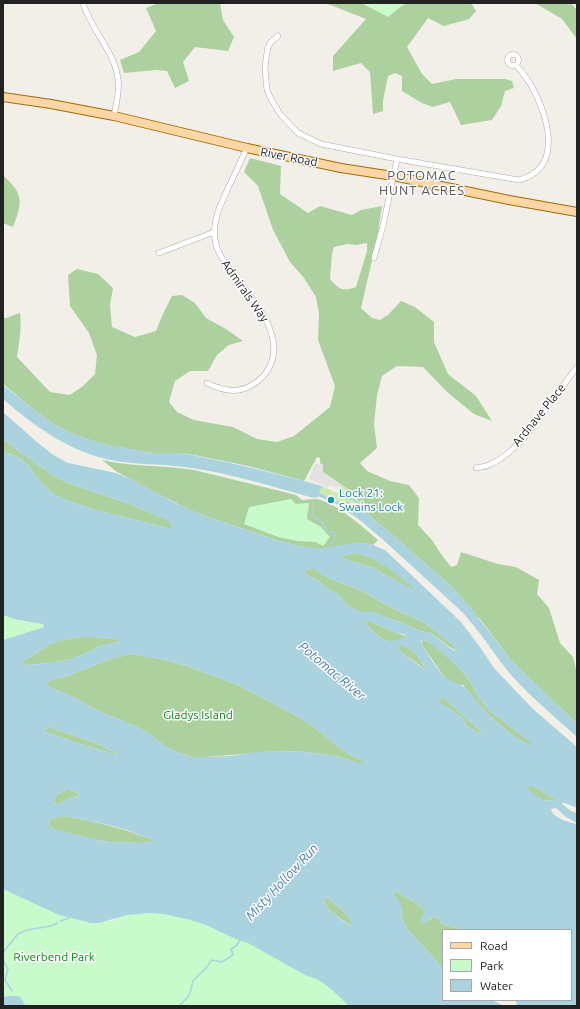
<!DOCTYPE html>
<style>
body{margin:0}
#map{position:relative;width:580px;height:1009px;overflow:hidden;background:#f2efe9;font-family:Ubuntu,sans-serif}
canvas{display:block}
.frame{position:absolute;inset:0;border:4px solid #222;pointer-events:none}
.legend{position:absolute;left:442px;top:929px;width:130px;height:72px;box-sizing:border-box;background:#fff;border:1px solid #a7a7a7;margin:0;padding:5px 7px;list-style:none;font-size:12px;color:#222}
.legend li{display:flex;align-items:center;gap:8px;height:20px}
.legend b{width:20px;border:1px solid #a7a7a7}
</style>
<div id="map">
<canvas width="580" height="1009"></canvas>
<div class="frame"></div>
<ul class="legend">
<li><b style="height:5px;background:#fcd6a4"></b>Road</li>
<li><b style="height:11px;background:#c8facc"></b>Park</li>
<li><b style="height:11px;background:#aad3df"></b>Water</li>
</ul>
</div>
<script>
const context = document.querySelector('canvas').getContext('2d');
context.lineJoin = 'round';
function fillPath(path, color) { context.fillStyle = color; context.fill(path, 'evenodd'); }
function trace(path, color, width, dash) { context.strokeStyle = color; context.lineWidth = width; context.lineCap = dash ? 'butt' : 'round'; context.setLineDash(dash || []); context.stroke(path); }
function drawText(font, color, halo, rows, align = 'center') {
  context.font = font + ' Ubuntu,sans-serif'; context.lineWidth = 3; context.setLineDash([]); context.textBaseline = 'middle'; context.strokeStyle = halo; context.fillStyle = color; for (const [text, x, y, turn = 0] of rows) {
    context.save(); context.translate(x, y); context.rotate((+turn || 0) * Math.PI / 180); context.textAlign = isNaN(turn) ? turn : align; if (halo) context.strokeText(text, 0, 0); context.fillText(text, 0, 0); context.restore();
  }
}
fillPath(new Path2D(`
 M339,484L349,490L363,506H357L352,503L344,504L319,493L322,486L337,493L339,490Z`), '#cdebb0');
fillPath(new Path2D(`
 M159,3H220L223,20L234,37L228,51L195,47L183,62L189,81L175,88L167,71L156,70L124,73L120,60L139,52L156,31L146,8Z
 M328,3H471L476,11L469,19L444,26L428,18L407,47L422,74L432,84L456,79H505L512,81L514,88L505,91L501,106L492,120L461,125L450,102L433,107L422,103L402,91V76L395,73L388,76L383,101V111L373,114L370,72L361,63L333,71V56L366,19L328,4Z
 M535,3H571L577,10V39L562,19Z
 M250,158L281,166L280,194L308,213L320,206L352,215L361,210L382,206L377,239L361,308L372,318L380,320L388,315L401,301L415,307L434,322V342L448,374L476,396L492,421L474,414L447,392L423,367L397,366L382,376L377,395L374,424L377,448L360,463L367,471L390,481L409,485L419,498L418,525L432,540L441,554L451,567L457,565L461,552L498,564L516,567L539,580L537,594L549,608L560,643L573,657L577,673V724L521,670L510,659L480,619L476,617L475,613L453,588L387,530L374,520L365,511L363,506L349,490L323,472V465L320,463V458L317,457L304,481L248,466L199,456L182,453H152L107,445L87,439L66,431L53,424L32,408L3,384V318H6L20,313C22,328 19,343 17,357L50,392L70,395L83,386L95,374L97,355L89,333L70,306L68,275L77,269L98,274L113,288L110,305L112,327L135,337L156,331L162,316L172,296L182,295L195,303L206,318L226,329L243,341L229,345L217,355L208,371H190L175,381L169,402L177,412L194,420L233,427L257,439L277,442L294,436L330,407L335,386L318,340L319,314L316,297L304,278L290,262L273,230L258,186L244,172ZM367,243V251L356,287C342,292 339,289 330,279L332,253L334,247L347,244L356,245Z
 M3,176H4C8,180 12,184 15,188C24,200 18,214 13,227L3,223Z
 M3,439L25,456L54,476L68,483L129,504L168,520L173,526L171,528H167L96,510L66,500L53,494L37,478L29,466L20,458L3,451Z
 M102,460C132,467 163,465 194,470L276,490L296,495L302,500C306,500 311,499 315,499C333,500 364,528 378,540L373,545L363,543L320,550L298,546L279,541L205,516L190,510L156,493L117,472Z
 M356,553C379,558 402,575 418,592L383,574L375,568L350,561L341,557V556Z
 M309,569H314L330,579L363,591L377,600L400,612L425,623L448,641L454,646L457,652L431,633L420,631L400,622L372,612H362L349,607L339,595L328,589L317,580L308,576L306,573V570Z
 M369,621L394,632L406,636V638C382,645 382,639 366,624V622Z
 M81,637H92L116,639L118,640V642L97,647L89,652L71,659L52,663L27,665L23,663L22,661L23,660L31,657L48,645L59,641Z
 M423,640C434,643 458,666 465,675C474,686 479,701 490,711L535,745L533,746L529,745L513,736L491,717L480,706L463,685L455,684L445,678L422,645V641Z
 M399,646C412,644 420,660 426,669H425L400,651L398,648Z
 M131,654L161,659L184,665L238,685L293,714L314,727L336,745L352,756L363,761V763H357L346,759L331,755L306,752L279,751L207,757H192L179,753L165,746L146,732L135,726L96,710L75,698L47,686L46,685L49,681L53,679L65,677L110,659Z
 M439,699H445L480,731L481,733L479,734L467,726L463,719L452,710L440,703L439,701Z
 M49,727L100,745L118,754V755L113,754L98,749L80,744L46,732L44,730Z
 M528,786H532L559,801L542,800L530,792L527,789V787Z
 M66,790C72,790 76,791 80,796L71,797L58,804H56L53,801C55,795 61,793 66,790Z
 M65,816C95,822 125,828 154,841L153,842L140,843L110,842L92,839L57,830C52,828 49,827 48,822C53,817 59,817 65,816Z
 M395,891L399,893L423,908L425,912L420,923L431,919L434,916L439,920L443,925L458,928L462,930H443V970L435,959L407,929L401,917L402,911L393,892Z
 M327,897L341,909L349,917L352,924L350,925L348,924L328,909L324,899Z`), '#add19e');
fillPath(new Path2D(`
 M361,3H407L399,8L388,17Z
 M291,499L296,504L309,503L307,519L321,527L330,537L323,546L315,542L297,541L278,537L244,524L249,507Z
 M3,615L14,619L42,624L45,625L44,627L3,640Z
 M3,878L99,921H113L120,916L124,915L159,910L180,914L285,956L359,1006H3Z`), '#c8facc');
fillPath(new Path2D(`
 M315,464L323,465V472L339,484L337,488L329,485L328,488L309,479Z`), '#e2e2e2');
fillPath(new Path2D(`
 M3,385L32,408L53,424L66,431L87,439L107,445L152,453H182L221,461L248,467L304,481L322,486L319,493L344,504L347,502L357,506H363L365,511L374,520L387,530L453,588L475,613L476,617L479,619L510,659L521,670L577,724V737C555,717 532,698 512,676C494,655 480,630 459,609L380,537L356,517L342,509L343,507L318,496L317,498L310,497C271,486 232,474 192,468C167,464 141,465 116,461C73,454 35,427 3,399Z
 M3,412L37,442L52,454L68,463L116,473L130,479L175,503L205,516L279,541L298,546L320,549L353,543H363L373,545L385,550L461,622L480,647L494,668L533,709L577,747V808L565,803H561L571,811L577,813V823L566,817L556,808L552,809L551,810C555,819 568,822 577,824V1006H518L515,1000H571V930H462L458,928L443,925L439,920L434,916L426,922L421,924L420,923L424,912L423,908L399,893L395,891L393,892L402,906L401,917L407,929L435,959L443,970V1000H492L504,1006H349L331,989L319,980L305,975L248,943L236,939L206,925L191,920L164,914L150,913L127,915L99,923H91L59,915L3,889V683L4,680L3,679V640L44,627V625L42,624L14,619L3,615V451L20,458L29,466L37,478L53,494L66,500L96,510L167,528H171L173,526L167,520L129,504L68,483L54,476L25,456L3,439ZM356,553C373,557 386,566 400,577C406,581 412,586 417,591L383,574L375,568L350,561L341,557L342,556ZM309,569H314L330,579L363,591L377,600L400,612L425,623L448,641L454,646L457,651H454L431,633L420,631L400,622L372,612H362L349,607L339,595L328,589L317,580L308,576L306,573V570ZM369,621L394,632L406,635V637C383,646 382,639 366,624V622ZM81,637H92L116,639L118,640V642L97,647L89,652L71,659L52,663L27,665L23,663L22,661L23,660L31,657L48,645L59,641ZM423,640C433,643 458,666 465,675C474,686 479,701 490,711L534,745C522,746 489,716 480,706C475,700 471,692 464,687C459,683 451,683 445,677C436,669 429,655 422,645L421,641ZM402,646C414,650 420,658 426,669H424L400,651L398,648L399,646ZM131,654L161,659L184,665L238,685L293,714L314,727L336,745L352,756L363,761V763H357L346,759L331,755L306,752L279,751L256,752L231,756L207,757H192L179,753L165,746L146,732L135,726L96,710L75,698L47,686V683L53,679L65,677L110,659ZM439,699H445L480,731L481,733L479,734L467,726L463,719L452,710L440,703L439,701ZM49,727L100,745L118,754V755L113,754L98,749L80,744L46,732L45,729ZM528,786H532L559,801L542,800L527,789V787ZM66,790C72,790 77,791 80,796L71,797L58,804L54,803L53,801C55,795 61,793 66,790ZM65,816C94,822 127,827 153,841V842L140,843L109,842L92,839L57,830C52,828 49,827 48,822C53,817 59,817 65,816ZM327,897L341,909L349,917L351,924L350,925L347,924L328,909L324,899Z
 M10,996C19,996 21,995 24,1004L28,1006H3V997Z`), '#aad3df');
trace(new Path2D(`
 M339,496C347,498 357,499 361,507
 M314,503L313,514L314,517L320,520L323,523L326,531L334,533L335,536V539L330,543V548
 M61,921L69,918L70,917
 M3,956L4,951L18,934L27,930L51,926L57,923
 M3,957V960L8,969L5,980L12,991
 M179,1006L189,996L193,981L208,966L210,962L212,960L222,962L233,955L231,949L236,946L241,938`), '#aad3df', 1.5);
const minor = new Path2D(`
 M83,3C91,30 115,52 118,79C120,91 116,104 114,116
 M278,36L271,42L268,47L266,59L265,69L267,90L271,99L280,114L298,133L321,144L397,159L519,180C564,168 548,117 532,87C528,79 522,72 516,65
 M507.5 60a5.5 5.5 0 1 1 11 0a5.5 5.5 0 1 1-11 0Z
 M159,253L214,232
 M374,258L383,226L397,159
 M207,383C219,389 235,394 248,387C259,382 268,373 272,361C282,329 249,295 231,271C224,261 216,251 215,239C212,219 222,202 230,184C236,172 241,160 247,148
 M476,468C480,467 485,467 489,465C503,459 515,448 525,437L577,367`);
const primary = new Path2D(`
 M3,97L51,104L114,116L247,148L341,168L393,176L509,200L577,212`);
trace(minor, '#a9a9a9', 6);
trace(primary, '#a06b00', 10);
trace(minor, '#fff', 5);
trace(primary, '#fcd6a4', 8);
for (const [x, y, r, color] of [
 [331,500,4,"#0f9aa8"]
]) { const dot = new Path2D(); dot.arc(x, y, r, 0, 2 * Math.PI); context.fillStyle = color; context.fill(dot); trace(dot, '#fff', 1.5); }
drawText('12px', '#222', '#fff', [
 ["River Road",289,157,11],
 ["Admirals Way",245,291,55],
 ["Ardnave Place",539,415,-51]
]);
drawText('12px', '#0d838f', '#fff', [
 ["Lock 21:",339,493],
 ["Swains Lock",339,507]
], 'left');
drawText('12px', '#0c8416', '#fff', [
 ["Gladys Island",198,715],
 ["Riverbend Park",54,957]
]);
context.letterSpacing = '1px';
drawText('13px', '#555', '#fff', [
 ["POTOMAC",422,176],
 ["HUNT ACRES",422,191]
]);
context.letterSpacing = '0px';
drawText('italic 13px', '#4a7aab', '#fff', [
 ["Potomac River",332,671,40],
 ["Misty Hollow Run",282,882,-47]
]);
</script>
